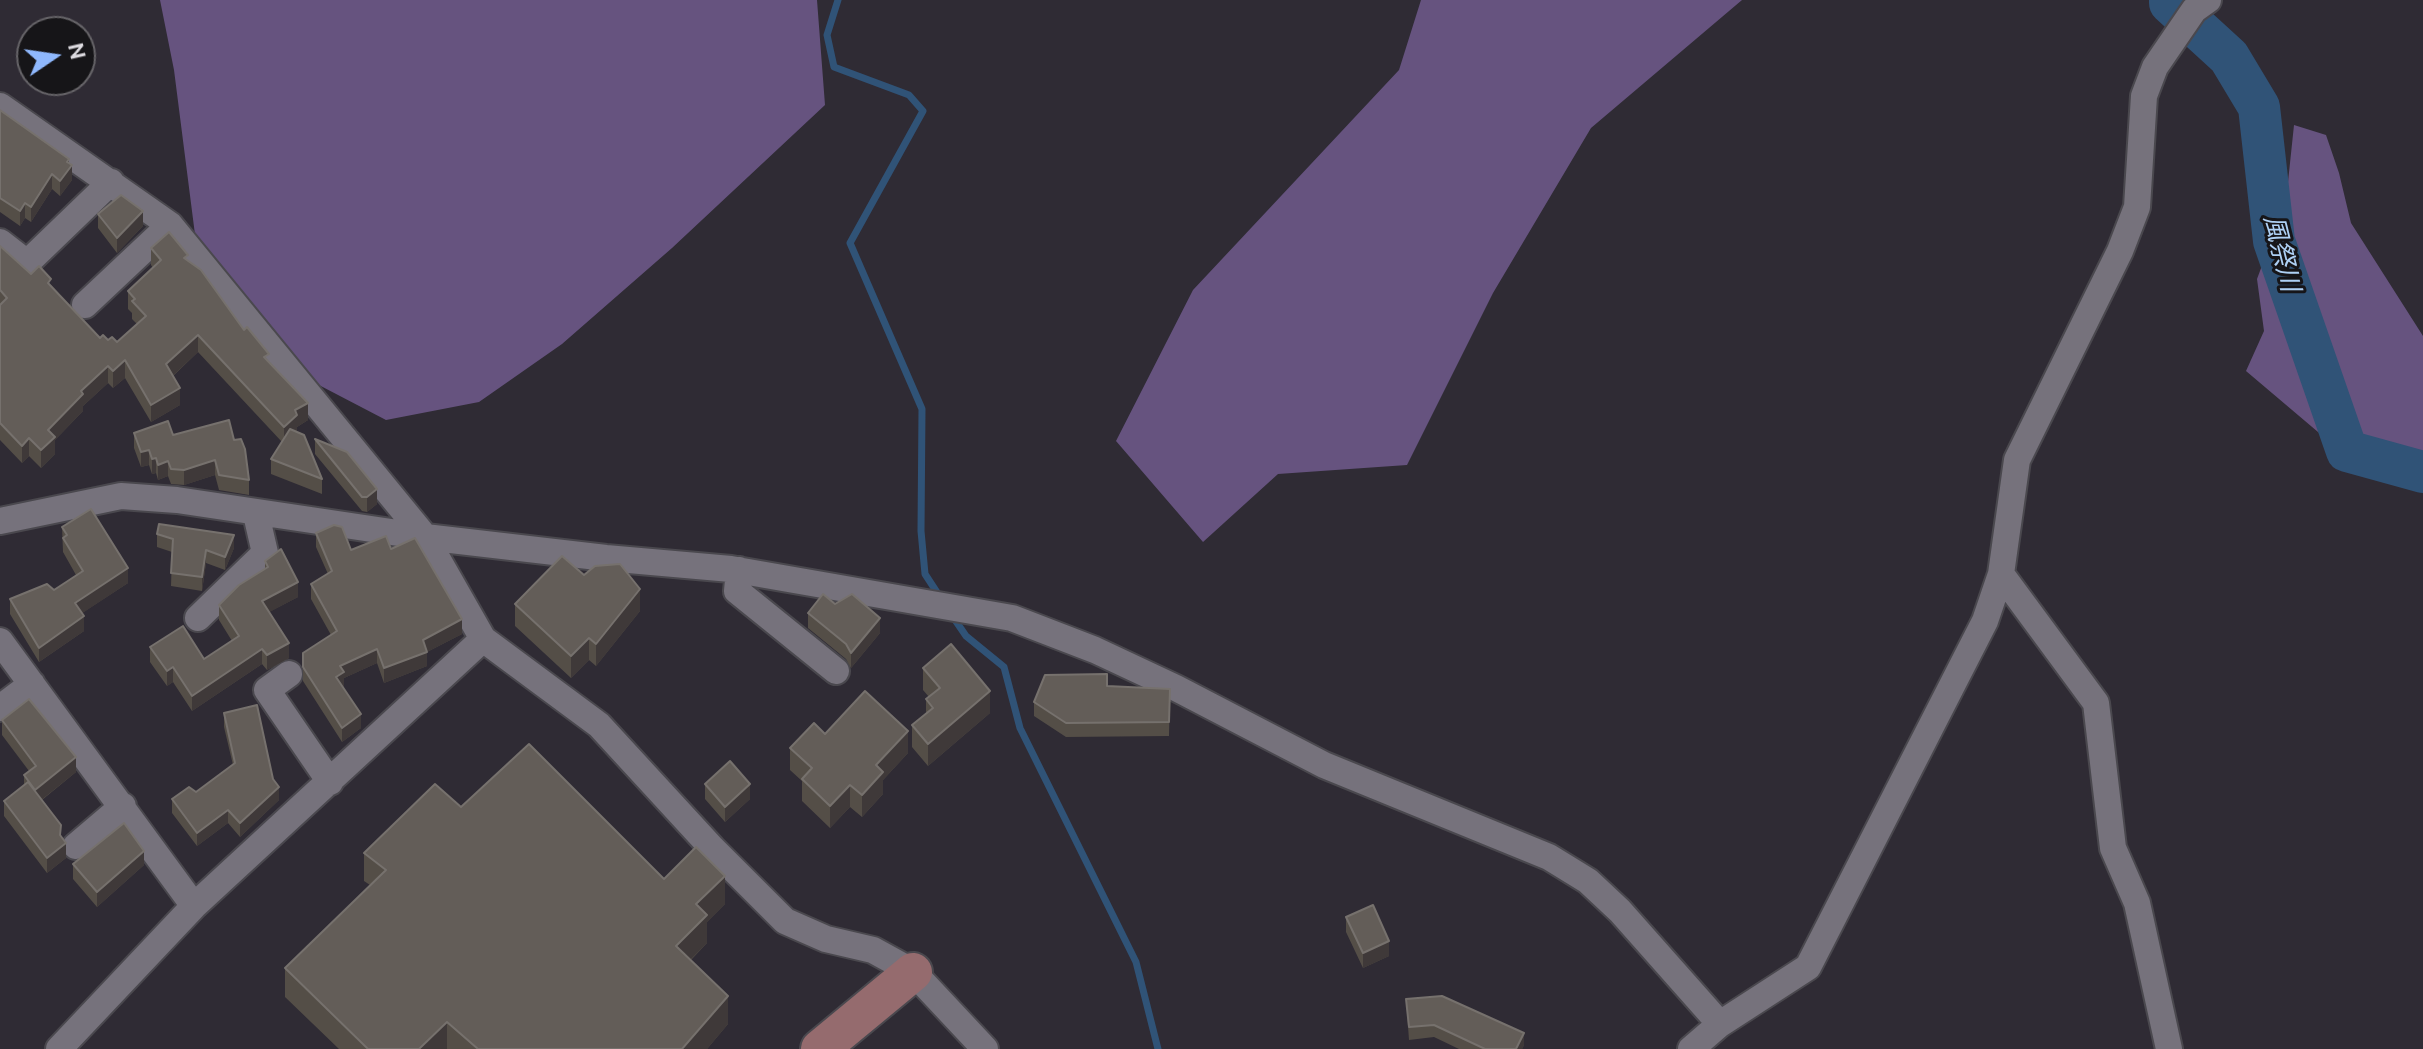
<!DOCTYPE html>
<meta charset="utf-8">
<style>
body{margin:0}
#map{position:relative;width:2423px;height:1049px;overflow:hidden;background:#2f2b34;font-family:Ubuntu,sans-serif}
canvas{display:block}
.north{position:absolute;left:16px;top:16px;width:80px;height:80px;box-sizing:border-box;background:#161518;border:2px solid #666468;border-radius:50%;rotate:77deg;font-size:22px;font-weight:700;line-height:32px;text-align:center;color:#dddbe0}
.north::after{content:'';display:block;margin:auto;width:28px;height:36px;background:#8fb8fd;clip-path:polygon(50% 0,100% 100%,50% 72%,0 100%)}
</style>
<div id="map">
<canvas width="2423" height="1049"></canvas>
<div class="north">N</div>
</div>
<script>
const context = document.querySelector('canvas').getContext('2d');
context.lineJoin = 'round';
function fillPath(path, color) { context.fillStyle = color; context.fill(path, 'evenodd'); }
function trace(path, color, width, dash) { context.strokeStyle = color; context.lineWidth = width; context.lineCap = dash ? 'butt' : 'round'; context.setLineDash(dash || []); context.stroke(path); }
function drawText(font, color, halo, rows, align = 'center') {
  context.font = font + ' Ubuntu,"Noto Sans JP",sans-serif'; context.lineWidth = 6; context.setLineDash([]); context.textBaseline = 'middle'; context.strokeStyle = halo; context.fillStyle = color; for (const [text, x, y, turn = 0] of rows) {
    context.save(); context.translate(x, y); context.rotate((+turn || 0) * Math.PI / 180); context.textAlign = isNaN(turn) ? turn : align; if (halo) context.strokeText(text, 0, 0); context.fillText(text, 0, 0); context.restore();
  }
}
fillPath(new Path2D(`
 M160,0H817L825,105L672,248L562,344L479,402L386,420L244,346L199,266L174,70Z
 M1421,0H1742L1591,128L1493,293L1407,465L1278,474L1203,542L1116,441L1193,290L1399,70Z
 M2294,125L2326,135L2339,173L2351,223L2423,336V462L2385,478L2318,432L2246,371L2264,331L2257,279L2286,201Z`), '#66537f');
trace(new Path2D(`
 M838,0L827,35L834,67L909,95L923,111L850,243L922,409L921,531L925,574L940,597
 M951,614L966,636L1004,667L1020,728L1136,962L1158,1049`), '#305377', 7);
trace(new Path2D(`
 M2170,0V3L2229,57L2259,107L2274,241L2347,451L2423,472`), '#305377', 42);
const street = new Path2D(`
 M0,106L170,225L425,537L483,639L599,725L712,848L785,921L826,939L873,950L913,972L985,1049
 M0,242L27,263L111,182
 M85,305L170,225
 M0,521L121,496L177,500L425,537L606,558L731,569L1012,618L1095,650L1176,688L1324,765L1549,857L1588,881L1620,911L1720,1024
 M739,570L737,591L836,671
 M2001,574L2096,703L2113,848L2137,903L2169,1049
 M198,618L265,553L256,514
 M0,641L194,906
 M289,674L267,690L330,782
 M0,708L32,684
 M76,846L123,806
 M59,1049L194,906L483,639
 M1691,1049L1720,1024L1808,967L1985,621L2001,574L2017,460L2120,251L2137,207L2144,96L2155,67L2194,10L2208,0`);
const secondary = new Path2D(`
 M820,1049L913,972`);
trace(street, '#4a484e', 30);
trace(secondary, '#4a484e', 42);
trace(street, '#76727c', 26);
trace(secondary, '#956b6e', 38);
fillPath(new Path2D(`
 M0,110L69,163L72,180L60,196L52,189L31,222L25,218L20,226L0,212Z
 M98,214L143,226L117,253L98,228Z
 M0,246L31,274L51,285L100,338L117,342L137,324L132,319V313L128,309V291L153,268L151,265V248L188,261L269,362L308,420L297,427V432L322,479V494L271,474V459L282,442L198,352L173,376L180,405L151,422L125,378L113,388L108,383L83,406V411L55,440V454L41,468L29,456L22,463L0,440Z
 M134,433L234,440L249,480V495L219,490L215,475L184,485L171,484L168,476L158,480L156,473L152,474L149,465L141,467L134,448Z
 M315,439L377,504L367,512L362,511L315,454Z
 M62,527L128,583L82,613L84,631L39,662L10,614V599L54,590L76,575L63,552Z
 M316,533L351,550L391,549L462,634L427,652V666L384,683L377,663L344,678V686L342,687L361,728L342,742L303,681V653L331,635L311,599V584L328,574L316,547Z
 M157,534L234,548L225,570L206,563L202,591L171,586L172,552L157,547Z
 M265,561L298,597L269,612L289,658L267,670L262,664L192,711L173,682L167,686L150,662V647L204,659L232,641L219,620V605L265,569Z
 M584,575L640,611L596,666L589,660L571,678L515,626V604Z
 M835,604L880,633L851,668L846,659L808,628V613Z
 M923,668L990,713L928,766L912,747V725L926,714V699L929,697L923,690Z
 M1107,686L1170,689L1169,736L1066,737L1034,716V702Z
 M224,713L273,779L279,800L240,837L228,823L197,846L172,813V799L196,792L233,765L224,727Z
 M2,720L76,772L42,800L61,836L66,858L47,873L4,816V801L24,785V775L29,771L2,735Z
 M825,734L908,753L883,780V794L862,817L850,807L830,828L802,801V781L790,770V748Z
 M705,784L750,799L725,822L705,799Z
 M461,807L664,879L725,904L707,922V943L691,960L728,1024L707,1049H339L285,997V968L370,885L364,881V853Z
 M73,864L144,865L97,907L73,879Z
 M1346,917L1389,956L1363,968L1346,932Z
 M1406,999L1524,1045L1522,1049H1459L1434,1037L1409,1040Z`), '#544e47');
fillPath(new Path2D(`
 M69,159V169L72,165V180L60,196V181Z
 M52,174V189L31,222V207Z
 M25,203V218L20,226V211Z
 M143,211V226L117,253V238Z
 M198,335V352L166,382V364Z
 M125,360V378L113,388V371Z
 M108,366V383L83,406V411L55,440V454L41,468V450L48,430L81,391Z
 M180,388V405L151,422V405Z
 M308,403V420L297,427V432L284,444V427L295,410Z
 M29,438V456L22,463V446Z
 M149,450V465L141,467V452Z
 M156,458V473L152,474V459Z
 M215,460V475L184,485V470Z
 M168,461V476L158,480V465Z
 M377,489V504L367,512V497Z
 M234,535V548L225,570V557Z
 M206,550V563L202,591V577Z
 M128,568V583L75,618V603Z
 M298,582V597L262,616V601Z
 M640,589V611L596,666V644Z
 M84,616V631L39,662V648Z
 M880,618V633L851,668V653Z
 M462,619V634L427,652V666L384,683V668L423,640Z
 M589,638V660L571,678V656Z
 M289,643V658L267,670V655Z
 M262,649V664L192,711V696Z
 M377,649V663L344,678V686L336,692V677L340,666Z
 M173,667V682L167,686V671Z
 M990,691V713L928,766V744Z
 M361,714V728L342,742V728Z
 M908,731V753L883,780V794L862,817V795L876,765Z
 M76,757V772L35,805V790Z
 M750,784V799L725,822V807Z
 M850,785V807L830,828V806Z
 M279,787V800L240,837V823Z
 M228,810V823L197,846V833Z
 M61,825V840L66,843V858L47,873V858Z
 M144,851V865L97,907V892Z
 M725,876V904L707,922V943L676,974V946L696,904Z
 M1389,941V956L1363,968V953Z
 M728,996V1024L707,1049H682Z
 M447,1022V1049H419Z
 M1524,1033V1045L1522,1049H1516Z`), '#3f3939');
const building = new Path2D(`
 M0,110L69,159L67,162L72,165L60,181L52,174L31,207L25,203L20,211L0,198Z
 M121,195L143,211L117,238L98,214Z
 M169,232L188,255L184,258L201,270L244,330L247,327L269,354L264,357L308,403L295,410L297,415L284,427L198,335L166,364L180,388L151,405L125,360L113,371L108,366L81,391L83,394L48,430L55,437L41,450L29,438L22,446L0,423V305L7,298L0,290V246L31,274L39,266L51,279L48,283L100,338L103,335L108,340L112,337L117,342L146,316L132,301L135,299L128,291L161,260L151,248Z
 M229,420L234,440L241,439L245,449L249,480L219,475L215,460L184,470L171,469L168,461L158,465L156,458L152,459L149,450L141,452L134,433L168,421L173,435Z
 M290,429L304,435L322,479L271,459Z
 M315,439L347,452L377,489L367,497H362Z
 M91,509L128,568L75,603L84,616L39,648L10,599L47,584L54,590L83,571L63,538L67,535L62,527Z
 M159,524L234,535L225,557L206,550L202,577L171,573L173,539L157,534Z
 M334,525L342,527L351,550L386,536L391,549L415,538L462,619L423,640L427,652L384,668L377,649L340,666L344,672L336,677L361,714L342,728L303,667V653L337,631L311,584L332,571L316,533Z
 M281,549L298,582L262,601L289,643L267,655L262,649L192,696L173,667L167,671L150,647L183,626L204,659L239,636L219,605L239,585L268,567L265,561Z
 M562,556L584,575L595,566L620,564L640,589L596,644L589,638L571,656L515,604Z
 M823,594L835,604L852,594L880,618L851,653L846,644L808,613Z
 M951,644L990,691L928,744L912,725L933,708L926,699L940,688L923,668Z
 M1107,674V686L1170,689L1169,722L1066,723L1034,702L1045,675Z
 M865,691L908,731L876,765L883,772L862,795L850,785L830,806L802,779L812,768L790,748L814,723L825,734Z
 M29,699L76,757L35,790L24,775L36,766L2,720Z
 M257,705L273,779L279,787L240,823L228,810L197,833L172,799L189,787L196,792L235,763L224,713Z
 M529,744L664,879L696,847L725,876L696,904L707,915L676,946L728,996L682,1049H478L447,1022L419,1049H368L285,968L386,870L364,853L435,784L461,807Z
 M730,761L750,784L725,807L705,784Z
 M28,782L61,825L60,835L66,843L47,858L4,801Z
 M124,823L144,851L97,892L73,864Z
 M1373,905L1389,941L1363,953L1346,917Z
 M1442,996L1524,1033L1516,1049H1485L1434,1025L1409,1027L1406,999Z`);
fillPath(building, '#635d58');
trace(building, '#76716d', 2);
drawText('italic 26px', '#aed0f4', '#161518', [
 ["風祭川",2282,253,76]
]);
</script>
